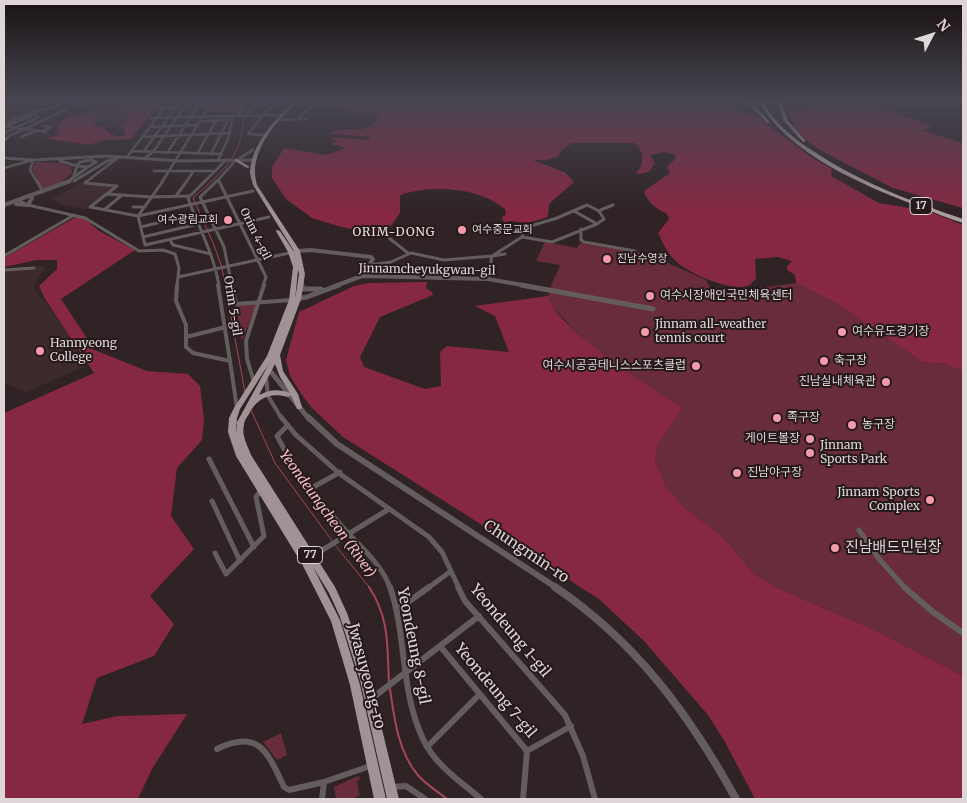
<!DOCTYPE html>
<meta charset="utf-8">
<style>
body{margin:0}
#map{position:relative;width:967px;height:803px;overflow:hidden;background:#2f2325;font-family:Merriweather,serif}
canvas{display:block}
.frame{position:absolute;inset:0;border:5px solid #dfd6d7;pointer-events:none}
.north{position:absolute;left:907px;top:10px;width:50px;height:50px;-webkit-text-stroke:4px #25191b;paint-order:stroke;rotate:50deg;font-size:14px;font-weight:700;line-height:20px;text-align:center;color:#dfd6d7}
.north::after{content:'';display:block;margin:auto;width:18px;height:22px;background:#dfd6d7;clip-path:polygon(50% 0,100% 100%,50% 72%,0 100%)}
</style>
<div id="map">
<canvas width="967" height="803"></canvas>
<div class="frame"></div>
<div class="north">N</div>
</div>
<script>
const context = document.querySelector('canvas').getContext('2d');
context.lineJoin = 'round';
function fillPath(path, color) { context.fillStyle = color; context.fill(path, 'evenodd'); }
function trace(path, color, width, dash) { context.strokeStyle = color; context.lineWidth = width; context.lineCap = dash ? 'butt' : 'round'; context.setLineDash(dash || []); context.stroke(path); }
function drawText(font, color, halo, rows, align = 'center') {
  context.font = font + ' Merriweather,"Noto Sans KR",serif'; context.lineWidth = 4; context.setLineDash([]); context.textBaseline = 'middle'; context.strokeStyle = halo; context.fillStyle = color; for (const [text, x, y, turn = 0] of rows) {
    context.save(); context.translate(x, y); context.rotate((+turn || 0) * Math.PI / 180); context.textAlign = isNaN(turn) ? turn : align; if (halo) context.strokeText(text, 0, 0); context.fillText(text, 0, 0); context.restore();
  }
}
fillPath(new Path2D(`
 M18,102L36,110L11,121L4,120V105Z
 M120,109L128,110V115L127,121L119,126L107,128L92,125L96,112Z
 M84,181L83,184L115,186L86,209L57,204L60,202L50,200Z
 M35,266H43L45,268L33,287L69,334L84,367L26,392L4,383V271L32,269Z`), '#3d2a2d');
fillPath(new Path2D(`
 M242,101L246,102L240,114H234V112H208L214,103Z
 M35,162L59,163L71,167L72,173L60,183L43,190L32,169Z
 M545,242L577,248L580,243L642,253L657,258L706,280L714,294L796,283L837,304L922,362L946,364L963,372V676L877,631L782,590L754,574L724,538L684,507L666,486L655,461L658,444L683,408C641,382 594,354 561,316C558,312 551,306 549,301C546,292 557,274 560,265L536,261Z
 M255,302L257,303L242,341L236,306Z
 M281,733L287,755L277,760L263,742Z
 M358,776L361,778L357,782L360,795L352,799H336L334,787Z`), '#682c3b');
fillPath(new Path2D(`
 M136,100H171L157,106L131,139L105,140L89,145L44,138L59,135L57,128L61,121L69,117L126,105ZM120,109L128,110L127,120L119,126L124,129L126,135C118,137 111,136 105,129L107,128L93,125L96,112Z
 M333,100H727L729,106L759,118L811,157L832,169L831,176L879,203L928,211L963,225V372L946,364L922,362L837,304L796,283L795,275L787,270V266L792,261L778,257L755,259L756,279C755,279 751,284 750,285C734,293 689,274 677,262C668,255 663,243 658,233L669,219L667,214C656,208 648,204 644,191L670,173L667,167L675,159L676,155L664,152L650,155L655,163L649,172L638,174L636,173C645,165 644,150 635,143H572L561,151L557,157L546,160H533L566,173L574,182L549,204L548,217L528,223L510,221L504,223L502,217L506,215L505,209C478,187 435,185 402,194L400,196V213L390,227L372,234L338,226L312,218L286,199L272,178V167L284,148L327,155L345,148L330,144L337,141L329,137L369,140L370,137L330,134C344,122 367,141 380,114L355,113L336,107Z
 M826,100L861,101L928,124L932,127L923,131L963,143V208L893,188L820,150L806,140L794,127L787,111L803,110Z
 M76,217L85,219L99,231L135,250L61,299L88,340L92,349L147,371L188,374L200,386L204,420L202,440L177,468L171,516L194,549L150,596L174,624L154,656L97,678L82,724L118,716L187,714L152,769L138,799H4V413L94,373L45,299L39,286L57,269V260H37L4,267V258Z
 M427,282L426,288L432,292L433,295L380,317L360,357L364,367L425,389L441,386L440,352L447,346L509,352L495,316L475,306L548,296C554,327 654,390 683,408L658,444L655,461L666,486L684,507L724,538L754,574L782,590L877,631L963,676V799H755L725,742L708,715L644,641L599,599L343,437L312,408L302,395L290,376L286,360L299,312L354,286L368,283Z`), '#862843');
trace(new Path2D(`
 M245,392L222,268L214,245L193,198C210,182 231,167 239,144C246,125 239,119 253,100
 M251,410L275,463L333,542
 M335,545L370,588`), '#a6455e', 1);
trace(new Path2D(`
 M369,587C390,619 387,646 389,682
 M390,689C394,717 398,751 417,774C425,784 437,791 447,799`), '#a6455e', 2);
trace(new Path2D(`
 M258,101L290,104
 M212,102L245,101
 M158,108L210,106
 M240,114L247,102L245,101
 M248,114L260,100
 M150,118L284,115
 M298,119L317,101
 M280,120L307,119
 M200,121L229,120
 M4,124L31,113L76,100
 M4,126L46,132
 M7,126L33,115L39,117
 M150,127L198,125
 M42,132L51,127L44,126
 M4,133L39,117
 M264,135L248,134L264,114L280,100
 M21,137L36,131
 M142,137L230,133
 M4,141L9,136L67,109
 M132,151L222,154
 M144,151L181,100
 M167,153L202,100
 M197,154L216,121
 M211,154L228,120
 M127,157L164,108
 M144,159L153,152L189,100
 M218,160L228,139L233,115
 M4,168L33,160L30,170L37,182
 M154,171H216
 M86,182L119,157
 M162,182L213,100
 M186,182L193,172
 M204,182L226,160
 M215,182L218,180
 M219,182L218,180L236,160`), '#645d5e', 2.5);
trace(new Path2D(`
 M37,181L43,192
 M87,181L85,183L117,186L90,207
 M163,181L138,216L145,245L269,217
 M205,181L188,198C199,229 214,254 219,286
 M217,181L200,197L224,247L232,286
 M219,181L266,277L263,286
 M107,194L152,197L189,196
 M176,196L187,181
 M20,201L28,205L85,218L139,251L163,250L175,254L179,268L177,286
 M587,205L599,211L604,219L597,224L552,242L522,237L524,228L557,218Z
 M90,207L138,216L253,191
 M133,207H145
 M104,210L122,195
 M574,211L597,224
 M598,211L613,205
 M141,227L194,214
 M581,229V240L584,242L635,251
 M143,237L198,224
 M389,238L408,253
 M170,240L173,245L211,254
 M4,256L74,215
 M369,265L391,262L411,253L444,260L492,256L522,237
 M4,270L34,268
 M178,277L294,252
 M488,279L492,256L505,254`), '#645d5e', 3);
trace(new Path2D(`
 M177,285L176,301L186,325V347L193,353L230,361L237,408
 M218,285L230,361
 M232,285L236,304L292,300
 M186,337L226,327
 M266,377L268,396L282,419
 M254,382L247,359L246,341L264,285`), '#645d5e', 4);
trace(new Path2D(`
 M281,417L296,435L340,474L429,537L442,552L459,588
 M288,425L277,436C295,471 319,500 345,530C361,547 383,566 390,588
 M209,459L254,547
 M310,489L340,472
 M212,501L240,561
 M859,530L880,560L905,588
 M215,553L226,574L264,536L256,497L261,490
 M311,557L389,509
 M428,588L451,571`), '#645d5e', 5);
trace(new Path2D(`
 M390,587C407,636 400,691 423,739C434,764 461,782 481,799
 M458,587L465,601L565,715L583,756L595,799
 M904,587L933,612L963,633
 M397,610L429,587
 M440,646L527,751L523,799
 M371,699L479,616
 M427,747L480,694
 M217,749C259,728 268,753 284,787L289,790L324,782L373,765
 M527,751L571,726
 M392,787L406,786L425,799
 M322,799L324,782`), '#645d5e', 6);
trace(new Path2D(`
 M4,158L33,160L107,156L180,161L253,160
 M240,158L253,150
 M91,160L96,162L88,167L77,166L80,162Z
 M60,161L77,166L74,175
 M74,181L107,161L117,158
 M67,182L88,167`), '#645d5e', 3);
trace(new Path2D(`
 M16,204L28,205L32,198
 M4,205L70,181
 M297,251L311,250L371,257L373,259L362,276
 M302,282V286
 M335,286L362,276L488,279L528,286`), '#645d5e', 4);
trace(new Path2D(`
 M302,285V289H321
 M521,285L653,309
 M295,299L307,297L339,285
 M267,367L309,419`), '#645d5e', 5);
trace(new Path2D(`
 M308,417L337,444L557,588`), '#645d5e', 6);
trace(new Path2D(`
 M555,587C636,642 689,714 736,799`), '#645d5e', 8);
fillPath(new Path2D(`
 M296,100H299C280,118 254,145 255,173C255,177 256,181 257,185L300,251L305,274L301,299L280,355L283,371L298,394L302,407L301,409H297L291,395L288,397C270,392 257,398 249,414C247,417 244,421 244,425C241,435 248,446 251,455L335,587L347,613L370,680L399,799H387L360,680L340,617L329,593L313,567L340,620L360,685L386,799H374L350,685L331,621L302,564L236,456L228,432L229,418L234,408L267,356L289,300L293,267L288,252L276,231V230L280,231L294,252L296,260L294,251L253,185C252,181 251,177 250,173C250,146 276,117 296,100ZM298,270L299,274L295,300ZM270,362L236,424V434L237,418L240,409ZM275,364L280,377L290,393C279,389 270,389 259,395Z
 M235,159H237L250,167L247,168L235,161Z`), '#a09295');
fillPath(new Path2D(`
 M745,100H749L769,121V123H767Z
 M758,100H762C766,107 770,113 775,119C785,131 798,141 810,149C857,181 910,201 963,219V223C949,219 934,212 920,207C870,188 810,163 774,123C768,116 763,108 758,100Z
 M776,100H794L781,103L788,121L805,140V142H803L784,121Z`), '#ac9da0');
trace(new Path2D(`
 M747,102H780`), '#ac9da0', 4.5);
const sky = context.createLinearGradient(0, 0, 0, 213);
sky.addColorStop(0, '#1a1314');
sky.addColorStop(0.47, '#474551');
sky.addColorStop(1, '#47455100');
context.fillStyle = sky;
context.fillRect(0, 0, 967, 213);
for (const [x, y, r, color] of [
 [228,220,5,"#f39aab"],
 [462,230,5,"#f39aab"],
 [607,259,5,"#f39aab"],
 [650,296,5,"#f39aab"],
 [645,332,5,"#f39aab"],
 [842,332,5,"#f39aab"],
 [40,351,5,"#f39aab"],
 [824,361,5,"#f39aab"],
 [696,366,5,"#f39aab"],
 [886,382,5,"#f39aab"],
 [777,418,5,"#f39aab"],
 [852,425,5,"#f39aab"],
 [810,439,5,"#f39aab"],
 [810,453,5,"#f39aab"],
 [737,473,5,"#f39aab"],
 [930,500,5,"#f39aab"],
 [835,548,5,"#f39aab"]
]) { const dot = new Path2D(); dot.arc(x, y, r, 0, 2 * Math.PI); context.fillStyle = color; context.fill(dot); trace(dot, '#25191b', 2); }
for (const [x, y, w] of [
 [921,206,22],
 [310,555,25]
]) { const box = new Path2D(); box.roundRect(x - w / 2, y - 8.5, w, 17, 4); context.fillStyle = '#25191b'; context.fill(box); trace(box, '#dfd6d7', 1); }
drawText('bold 11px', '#dfd6d7', null, [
 ["17",921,206],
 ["77",310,555]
]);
drawText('11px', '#dfd6d7', '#25191b', [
 ["여수광림교회",218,220,"right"],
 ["여수중문교회",472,230],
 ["진남수영장",617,259]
], 'left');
drawText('11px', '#dfd6d7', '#25191b', [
 ["Orim 4-gil",255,234,64]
]);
context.letterSpacing = '1px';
drawText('12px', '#efdee0', '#25191b', [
 ["ORIM-DONG",394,233]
]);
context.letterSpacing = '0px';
drawText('12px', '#dfd6d7', '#25191b', [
 ["Jinnamcheyukgwan-gil",427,270,1],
 ["Orim 5-gil",232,306,81]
]);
drawText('12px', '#dfd6d7', '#25191b', [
 ["여수시장애인국민체육센터",660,296],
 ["Jinnam all-weather",655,325],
 ["tennis court",655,339],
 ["여수유도경기장",852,332],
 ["Hannyeong",50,344],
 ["College",50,358],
 ["축구장",834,361],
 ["여수시공공테니스스포츠클럽",686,366,"right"],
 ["진남실내체육관",876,382,"right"],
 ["족구장",787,418],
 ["농구장",862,425],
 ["게이트볼장",800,439,"right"],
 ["Jinnam",820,446],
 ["Sports Park",820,460],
 ["진남야구장",747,473],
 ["Jinnam Sports",920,493,"right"],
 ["Complex",920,507,"right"]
], 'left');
drawText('italic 14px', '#f5bec8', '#25191b', [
 ["Yeondeungcheon (River)",327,514,54]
]);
drawText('15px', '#dfd6d7', '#25191b', [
 ["진남배드민턴장",845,548]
], 'left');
drawText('15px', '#dfd6d7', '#25191b', [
 ["Chungmin-ro",526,552,34],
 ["Yeondeung 1-gil",510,631,50],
 ["Yeondeung 8-gil",413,646,79],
 ["Jwasuyeong-ro",366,676,75],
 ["Yeondeung 7-gil",495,691,50]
]);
</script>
